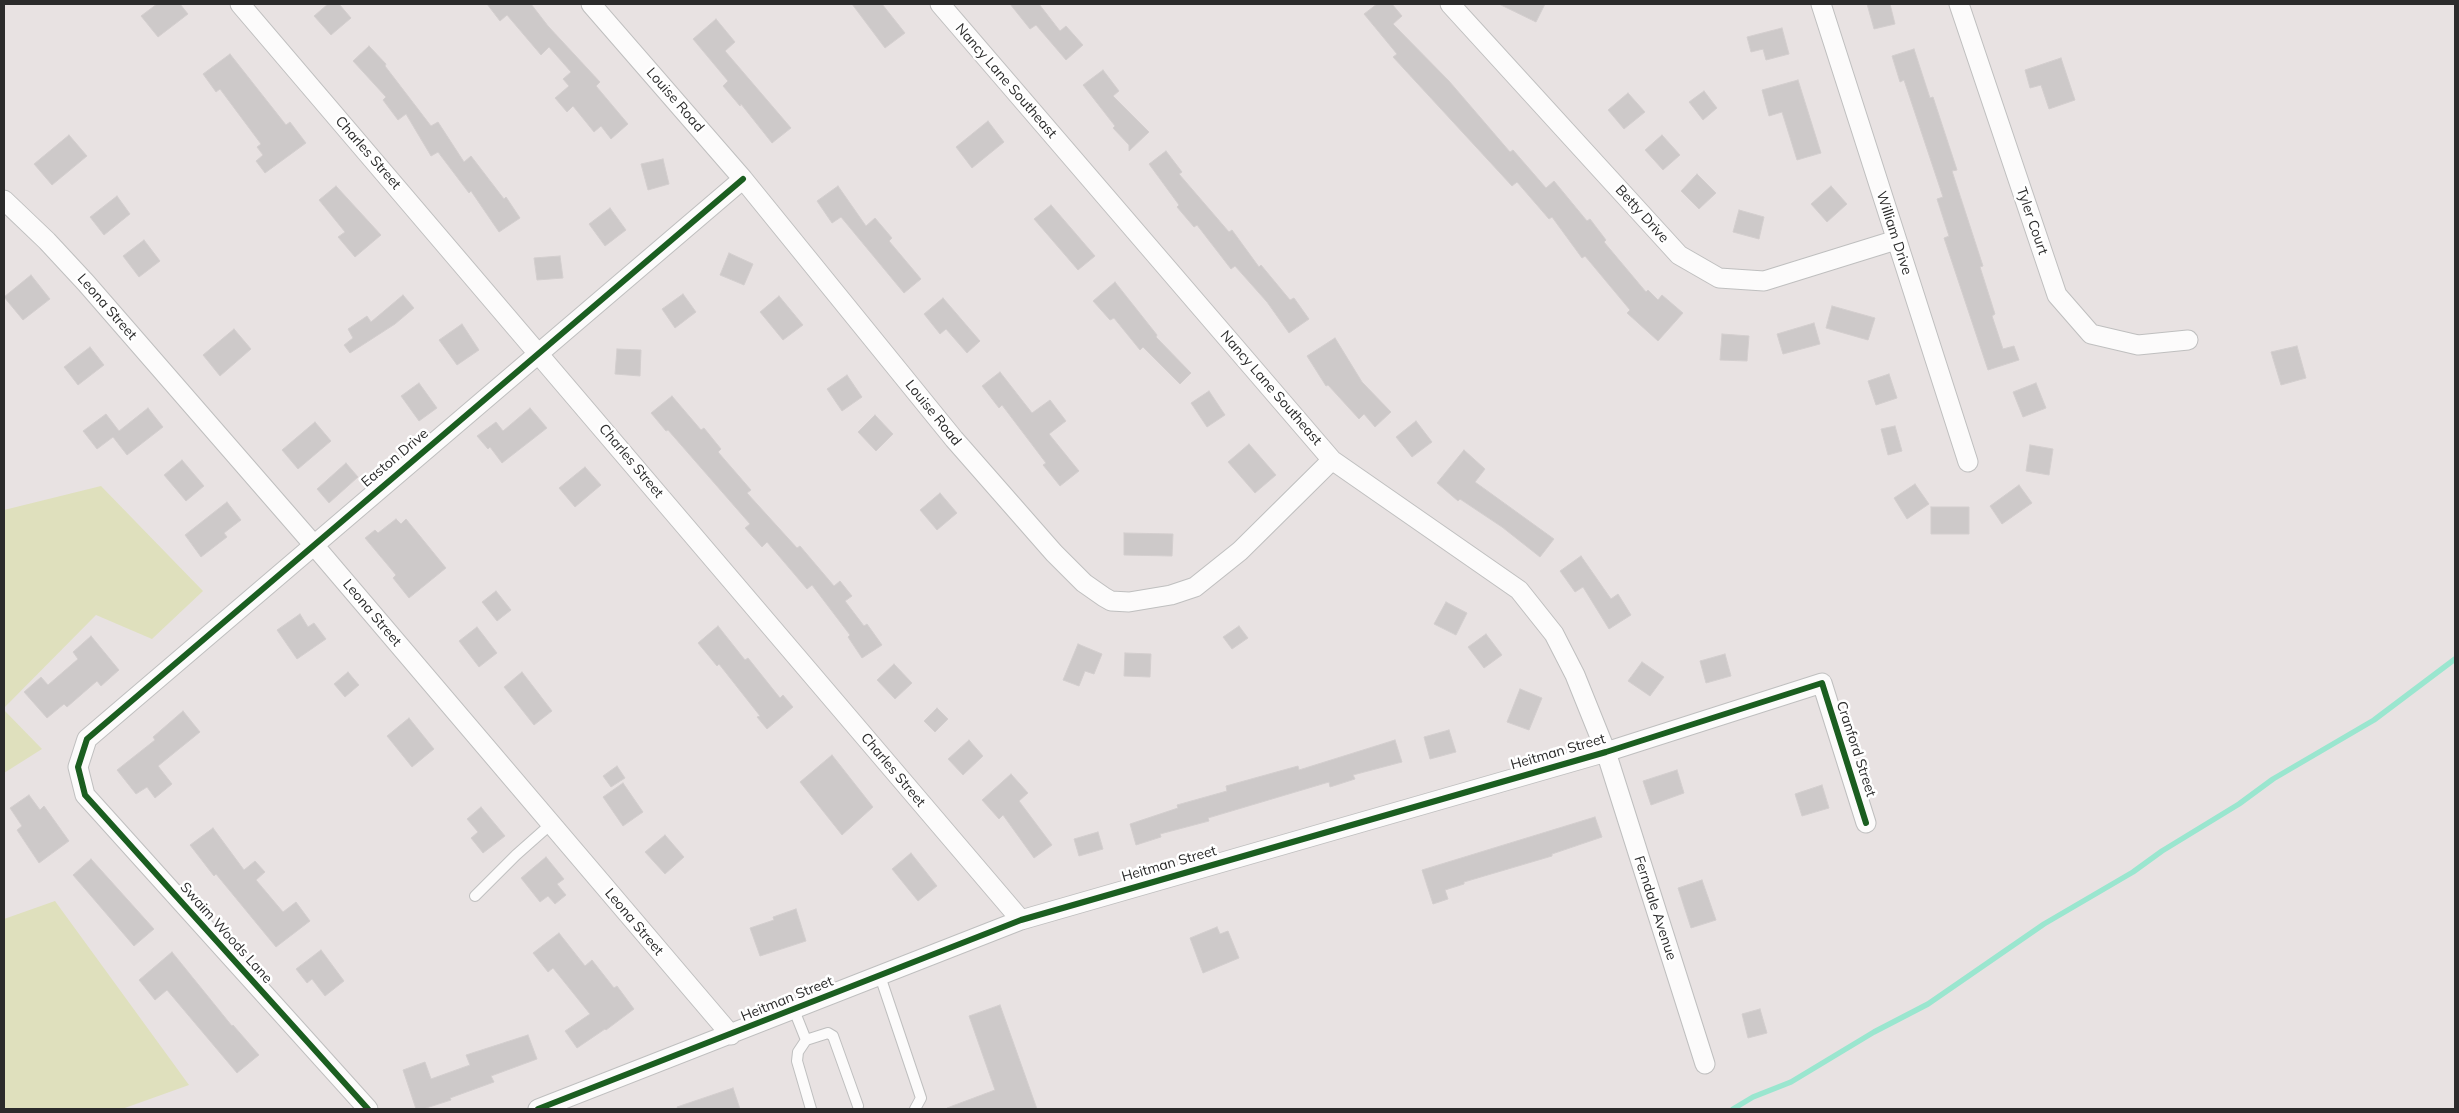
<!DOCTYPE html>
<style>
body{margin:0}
#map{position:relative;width:2459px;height:1113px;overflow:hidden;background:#e8e2e2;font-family:Mulish,sans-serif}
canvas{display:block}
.frame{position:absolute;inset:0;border:5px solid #2b2b2b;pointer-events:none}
</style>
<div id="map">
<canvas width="2459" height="1113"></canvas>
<div class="frame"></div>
</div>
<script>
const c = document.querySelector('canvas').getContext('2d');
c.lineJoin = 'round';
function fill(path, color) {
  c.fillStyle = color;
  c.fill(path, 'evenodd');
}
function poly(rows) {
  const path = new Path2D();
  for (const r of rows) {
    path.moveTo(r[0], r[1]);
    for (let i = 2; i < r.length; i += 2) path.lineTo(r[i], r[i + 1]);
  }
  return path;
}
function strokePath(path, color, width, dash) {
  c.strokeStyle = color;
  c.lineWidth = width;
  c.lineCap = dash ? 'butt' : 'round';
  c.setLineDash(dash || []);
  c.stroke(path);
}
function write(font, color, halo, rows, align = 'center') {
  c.font = font + ' Mulish,sans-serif';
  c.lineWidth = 5;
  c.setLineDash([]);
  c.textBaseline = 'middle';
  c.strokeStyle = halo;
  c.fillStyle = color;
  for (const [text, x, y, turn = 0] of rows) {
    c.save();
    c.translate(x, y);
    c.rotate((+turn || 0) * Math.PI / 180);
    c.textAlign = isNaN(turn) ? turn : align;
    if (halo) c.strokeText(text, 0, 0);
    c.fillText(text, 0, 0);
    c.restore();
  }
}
fill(poly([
 [101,486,203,591,152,639,96,615,4,708,4,510],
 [4,710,42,749,4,773],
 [55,901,189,1085,122,1109,4,1109,4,919]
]), '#dfe0bd');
strokePath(poly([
 [1733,1109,1753,1097,1791,1082,1874,1032,1928,1004,2044,924,2133,872,2162,851,2239,804,2273,779,2374,720,2455,659]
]), '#9ae6cf', 5.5);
const building = poly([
 [157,4,180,4,188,14,158,37,141,16,157,4],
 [328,4,339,4,351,18,331,35,314,16,328,4],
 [487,4,531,4,548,26,600,82,596,86,628,124,611,139,601,126,594,132,573,106,567,112,555,98,569,86,563,79,571,72,549,47,541,55,507,15,500,21,487,4],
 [852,4,882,4,905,33,885,48,852,4],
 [1010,4,1039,4,1060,31,1066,26,1083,45,1066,60,1036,25,1030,29,1010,4],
 [1377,4,1392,4,1402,16,1393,24,1449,81,1510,152,1513,150,1546,188,1554,181,1587,221,1590,219,1606,240,1604,242,1646,292,1648,290,1658,300,1662,295,1683,313,1658,341,1627,313,1630,310,1585,256,1582,258,1552,217,1549,219,1517,182,1512,186,1393,57,1397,54,1364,14,1377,4],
 [1499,4,1545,4,1536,22,1499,4],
 [1867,4,1890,4,1895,24,1874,29,1867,4],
 [716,19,735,42,725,51,791,128,772,143,741,104,740,106,723,86,728,81,693,39,716,19],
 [1782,28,1789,54,1766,60,1763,49,1751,52,1747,37,1782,28],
 [369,46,386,64,385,66,431,126,438,122,464,162,471,156,504,199,506,197,520,218,499,232,471,191,469,193,438,152,431,156,406,114,398,120,383,100,386,97,353,61,369,46],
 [1914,49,1930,98,1933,97,1957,170,1952,171,1983,266,1980,267,1995,314,1992,316,2003,349,2014,346,2019,360,1988,370,1944,238,1949,236,1937,199,1943,197,1904,80,1900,82,1892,56,1914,49],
 [230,54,286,125,290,122,306,143,265,173,256,161,263,155,257,147,261,144,220,89,216,92,203,74,230,54],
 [2061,58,2075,100,2049,109,2041,85,2030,88,2025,70,2061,58],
 [1103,70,1119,91,1113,96,1149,132,1129,151,1129,145,1113,128,1115,126,1083,85,1103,70],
 [1798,80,1821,153,1797,160,1782,112,1769,116,1762,90,1798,80],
 [1704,91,1717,108,1703,120,1689,102,1704,91],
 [1628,93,1645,112,1624,129,1608,110,1628,93],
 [988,121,1004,142,972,168,956,147,988,121],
 [69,135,87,156,52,185,34,164,69,135],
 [1662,135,1680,155,1663,170,1645,150,1662,135],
 [1166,151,1182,172,1179,174,1229,232,1232,230,1259,267,1261,265,1290,300,1294,298,1309,319,1289,333,1267,302,1235,266,1231,269,1197,225,1194,227,1177,207,1179,205,1149,164,1166,151],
 [663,159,669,184,648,190,641,164,663,159],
 [1697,174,1716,193,1699,209,1681,191,1697,174],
 [336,186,381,235,355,257,338,237,345,232,319,200,336,186],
 [838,186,866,226,875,218,892,238,889,241,921,279,904,293,841,217,832,223,817,201,838,186],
 [1831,186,1847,204,1827,222,1811,204,1831,186],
 [117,196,130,214,104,235,90,217,117,196],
 [1051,205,1095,256,1078,270,1034,219,1051,205],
 [610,208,626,230,605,246,589,224,610,208],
 [1739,210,1764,217,1759,239,1733,232,1739,210],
 [144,240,160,261,139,277,123,256,144,240],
 [729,253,753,264,744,285,720,275,729,253],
 [560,256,563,278,537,280,534,258,560,256],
 [31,275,50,299,23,320,4,297,31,275],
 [1115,282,1157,335,1156,337,1191,373,1180,384,1143,347,1140,350,1114,318,1110,320,1093,301,1115,282],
 [683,294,696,312,675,328,662,309,683,294],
 [403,295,414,308,395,324,350,353,344,345,353,338,348,329,367,316,371,322,403,295],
 [779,296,803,325,783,340,760,312,779,296],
 [943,298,980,341,967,353,946,329,940,334,924,314,943,298],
 [1832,306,1875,318,1868,340,1826,328,1832,306],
 [1814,323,1820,344,1783,354,1777,334,1814,323],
 [462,324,479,350,457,365,439,340,462,324],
 [234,329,251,349,220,376,203,355,234,329],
 [1722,334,1749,336,1747,361,1720,360,1722,334],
 [1335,338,1362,382,1391,412,1375,427,1364,414,1359,419,1328,385,1326,386,1307,356,1335,338],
 [2297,346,2306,378,2281,385,2271,352,2297,346],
 [90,347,104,365,78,385,64,367,90,347],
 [617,349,641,350,640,376,615,374,617,349],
 [1000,372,1032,413,1050,400,1066,421,1049,434,1079,471,1060,486,1043,465,1046,463,1002,405,999,408,982,386,1000,372],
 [1889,374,1897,398,1876,405,1868,381,1889,374],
 [847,375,862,397,842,411,827,389,847,375],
 [419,383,437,408,419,421,401,396,419,383],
 [2036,383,2046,408,2023,417,2013,392,2036,383],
 [1209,391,1225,415,1207,427,1191,403,1209,391],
 [672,396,701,430,704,428,721,449,718,452,751,490,747,493,797,548,800,546,834,586,840,581,852,596,845,601,864,626,867,624,882,645,862,658,848,637,850,635,812,585,807,589,767,542,762,547,745,528,750,524,668,430,666,431,651,413,672,396],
 [148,408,163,427,127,455,113,437,97,449,83,431,106,414,119,431,148,408],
 [530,408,547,428,502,463,490,447,488,449,477,436,496,422,503,431,530,408],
 [875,415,893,434,876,451,858,432,875,415],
 [1416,421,1432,442,1412,457,1396,437,1416,421],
 [315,422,331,441,298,469,282,450,315,422],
 [1895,426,1902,451,1888,455,1881,429,1895,426],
 [1249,444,1276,475,1255,493,1228,462,1249,444],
 [2030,445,2053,449,2049,475,2026,471,2030,445],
 [1464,450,1485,469,1475,482,1554,539,1540,557,1502,527,1460,499,1458,501,1437,483,1464,450],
 [182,460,204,486,186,501,164,475,182,460],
 [346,463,358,477,329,503,317,489,346,463],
 [585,467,601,485,575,507,559,488,585,467],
 [1915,484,1929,504,1907,519,1894,498,1915,484],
 [2019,485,2032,503,2002,524,1990,506,2019,485],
 [940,493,957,513,937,530,920,510,940,493],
 [227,502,241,520,224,533,227,537,201,557,185,535,227,502],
 [1931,507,1969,507,1969,534,1931,534,1931,507],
 [396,519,401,524,406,519,446,568,409,598,393,578,396,575,365,538,375,530,378,533,396,519],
 [1124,533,1173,534,1172,556,1124,555,1124,533],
 [1581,556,1611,599,1618,594,1631,615,1609,629,1583,587,1575,592,1560,571,1581,556],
 [496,591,511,610,497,621,482,602,496,591],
 [1446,602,1467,613,1456,635,1434,624,1446,602],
 [300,614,308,627,314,623,326,639,297,659,277,630,300,614],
 [718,626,745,660,748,658,780,698,783,695,793,707,767,729,757,717,760,716,719,664,717,666,698,643,718,626],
 [1239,626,1248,638,1232,649,1223,637,1239,626],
 [477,627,497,653,479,667,459,641,477,627],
 [1486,634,1502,655,1484,668,1468,647,1486,634],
 [91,636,119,670,101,686,97,681,67,707,64,704,47,718,24,692,41,677,48,685,78,659,73,652,91,636],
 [1078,644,1102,654,1094,674,1085,671,1079,686,1063,680,1078,644],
 [1125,653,1151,654,1150,677,1124,676,1125,653],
 [1725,654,1731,676,1706,683,1700,661,1725,654],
 [1642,662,1664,677,1650,696,1628,681,1642,662],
 [894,664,912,683,895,699,877,680,894,664],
 [348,672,359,685,345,697,334,684,348,672],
 [522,672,552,711,534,725,504,687,522,672],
 [1520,689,1542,698,1529,730,1507,722,1520,689],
 [937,708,948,719,935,732,924,721,937,708],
 [183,711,200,732,158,766,172,784,155,798,147,787,136,794,117,770,155,740,153,737,183,711],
 [409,718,434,749,412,767,387,736,409,718],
 [1449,730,1456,752,1430,759,1424,737,1449,730],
 [969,740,983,756,963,775,948,759,969,740],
 [1395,740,1402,762,1353,775,1355,779,1330,787,1329,782,1208,818,1209,821,1160,834,1161,837,1136,845,1130,824,1178,808,1177,805,1227,791,1226,786,1298,766,1299,770,1395,740],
 [832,755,873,807,842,835,800,782,832,755],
 [617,766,625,778,611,787,603,776,617,766],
 [1677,770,1684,793,1651,805,1643,781,1677,770],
 [1011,774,1028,793,1019,801,1052,845,1034,858,1003,815,999,819,982,800,1011,774],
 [623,783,643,812,623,826,603,797,623,783],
 [1822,785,1829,808,1802,816,1795,794,1822,785],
 [29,795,40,810,44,806,69,841,39,863,17,830,22,826,10,808,29,795],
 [481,807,505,836,483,853,471,838,478,832,467,819,481,807],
 [1595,817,1602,837,1552,854,1552,856,1464,882,1464,884,1445,890,1448,899,1433,904,1422,870,1595,817],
 [213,828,244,870,255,861,265,872,256,880,283,912,296,902,310,921,276,947,216,874,214,876,190,845,213,828],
 [1098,832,1103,849,1079,856,1074,839,1098,832],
 [665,835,684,857,665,874,645,852,665,835],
 [911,853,937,886,918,901,892,869,911,853],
 [546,857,564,879,557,884,566,895,555,904,548,896,540,902,521,878,546,857],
 [91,859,154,929,134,946,73,875,91,859],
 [1702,880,1716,920,1691,928,1678,888,1702,880],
 [796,909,806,941,760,956,750,928,774,920,773,917,796,909],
 [1217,927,1220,934,1228,931,1239,958,1203,973,1190,938,1217,927],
 [559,933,585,966,592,960,614,988,617,986,634,1009,606,1030,605,1029,577,1048,565,1031,590,1014,553,968,548,972,533,953,559,933],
 [321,950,344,981,325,996,312,979,307,983,296,969,321,950],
 [172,952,232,1026,233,1025,259,1055,237,1073,167,990,155,1000,139,980,172,952],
 [1000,1005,1037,1109,947,1109,947,1108,995,1090,969,1016,1000,1005],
 [1760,1009,1767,1033,1748,1038,1742,1014,1760,1009],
 [528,1035,537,1059,491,1076,494,1082,450,1098,451,1100,423,1109,416,1109,403,1070,425,1062,431,1079,470,1065,466,1055,528,1035],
 [733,1088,740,1109,678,1109,677,1107,733,1088]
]);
fill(building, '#cdc9c9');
strokePath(building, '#d3cece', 1);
const service = poly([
 [475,896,516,855,551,824],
 [880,976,921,1098,915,1109],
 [794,1010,806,1040,798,1052,797,1061,811,1109],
 [806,1040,828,1033,833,1036,858,1106]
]);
const minor = poly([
 [240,4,1021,920],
 [591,4,743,179,954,439,1054,553,1084,583,1104,597,1111,601,1129,602,1171,595,1195,587,1240,551,1332,460],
 [940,4,1332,460,1519,590,1554,634,1575,675,1606,752,1705,1064],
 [1450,4,1679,255,1719,278,1764,281,1896,240],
 [1821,4,1968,462],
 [1959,4,2057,295,2091,334,2138,345,2188,340],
 [4,200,47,241,86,283,313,544,731,1035],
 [368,1109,85,795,78,767,87,739,743,179],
 [538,1109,1021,920,1606,752,1822,683,1866,823]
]);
strokePath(service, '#bfbfbf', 12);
strokePath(minor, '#bfbfbf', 21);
strokePath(service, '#fcfbfb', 10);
strokePath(minor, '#fcfbfb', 19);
strokePath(poly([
 [368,1109,85,795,78,767,87,739,743,179],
 [538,1109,1021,920,1606,752,1822,683,1866,823]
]), '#1b5e20', 6);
write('14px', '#2b2b2b', '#fff', [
 ["Nancy Lane Southeast",1006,81,49],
 ["Louise Road",675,100,49],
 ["Charles Street",368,153,49],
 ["Betty Drive",1642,214,48],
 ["Tyler Court",2032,221,71],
 ["William Drive",1894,233,72],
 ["Leona Street",107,307,49],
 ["Nancy Lane Southeast",1271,388,49],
 ["Louise Road",933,413,51],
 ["Easton Drive",395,458,-40],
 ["Charles Street",631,461,50],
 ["Leona Street",372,613,50],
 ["Cranford Street",1856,749,72],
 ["Heitman Street",1558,752,-16],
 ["Charles Street",893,770,50],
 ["Heitman Street",1169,864,-16],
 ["Ferndale Avenue",1655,908,72],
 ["Leona Street",634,922,50],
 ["Swaim Woods Lane",226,933,48],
 ["Heitman Street",787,999,-22]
]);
</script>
